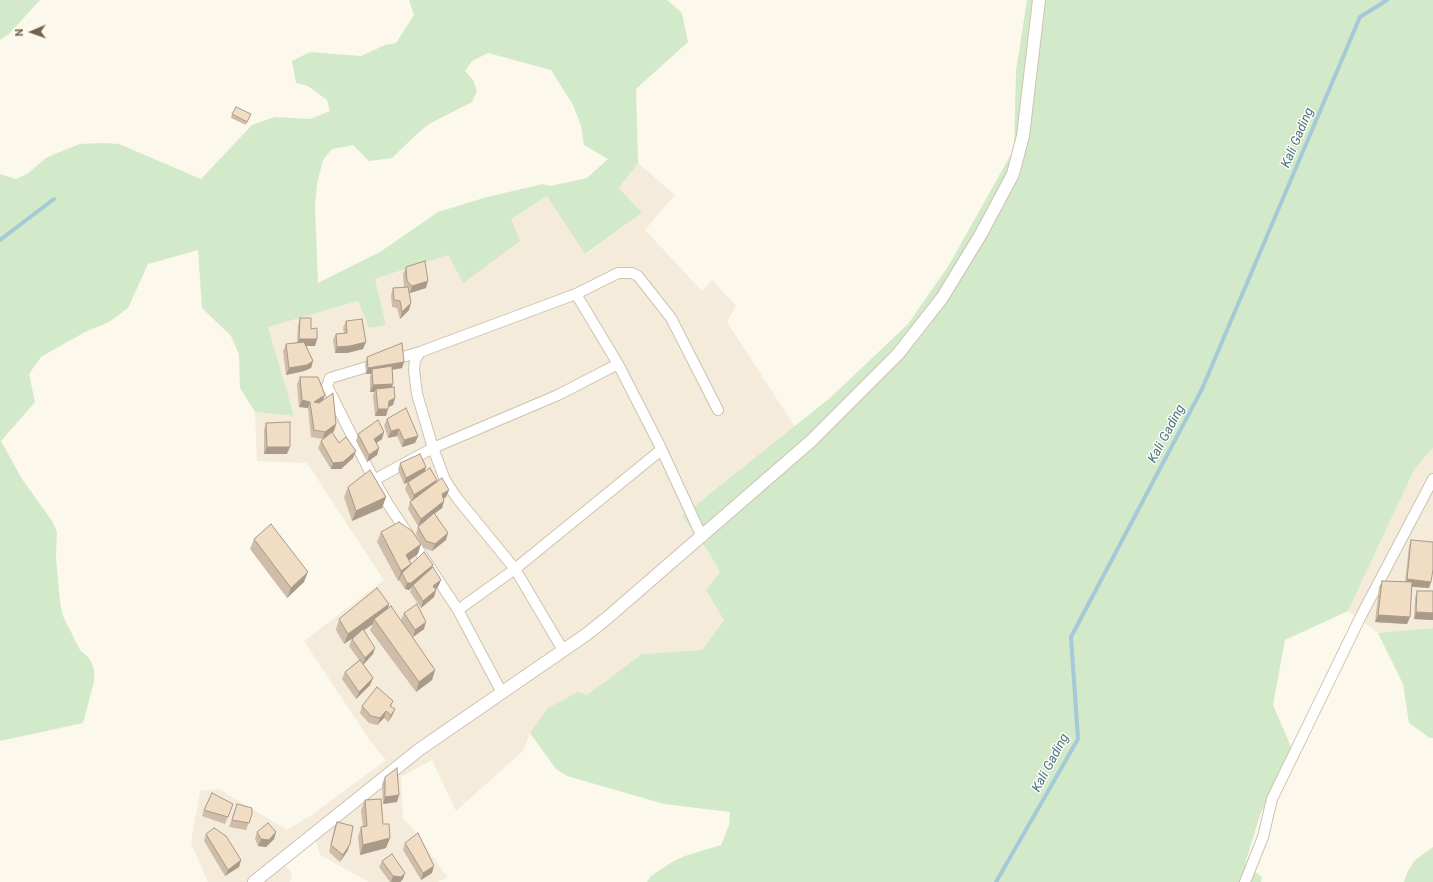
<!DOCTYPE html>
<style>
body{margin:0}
#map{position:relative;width:1433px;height:882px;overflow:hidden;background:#fcf8eb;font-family:Roboto,sans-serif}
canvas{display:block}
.north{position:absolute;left:12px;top:12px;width:40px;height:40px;-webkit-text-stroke:3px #fefbf2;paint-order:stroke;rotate:268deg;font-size:11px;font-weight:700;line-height:16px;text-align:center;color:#77634e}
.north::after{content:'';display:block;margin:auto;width:14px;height:18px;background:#77634e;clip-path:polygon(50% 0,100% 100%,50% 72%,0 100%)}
</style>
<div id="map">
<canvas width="1433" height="882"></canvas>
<div class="north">N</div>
</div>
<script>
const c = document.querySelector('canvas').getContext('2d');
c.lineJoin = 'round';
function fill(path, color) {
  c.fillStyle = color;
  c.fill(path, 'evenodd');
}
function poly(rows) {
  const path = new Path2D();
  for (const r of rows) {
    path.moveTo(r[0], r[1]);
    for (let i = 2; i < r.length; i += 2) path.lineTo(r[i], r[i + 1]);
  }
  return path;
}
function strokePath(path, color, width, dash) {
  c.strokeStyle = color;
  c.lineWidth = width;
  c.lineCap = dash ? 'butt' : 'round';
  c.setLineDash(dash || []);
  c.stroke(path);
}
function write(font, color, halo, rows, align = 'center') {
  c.font = font + ' Roboto,sans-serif';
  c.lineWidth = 3;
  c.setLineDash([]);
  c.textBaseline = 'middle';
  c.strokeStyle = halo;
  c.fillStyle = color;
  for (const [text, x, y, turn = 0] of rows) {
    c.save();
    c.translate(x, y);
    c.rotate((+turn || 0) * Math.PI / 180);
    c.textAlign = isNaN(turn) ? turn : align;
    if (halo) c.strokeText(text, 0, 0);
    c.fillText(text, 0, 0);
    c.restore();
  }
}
fill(poly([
 [638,163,675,195,645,230,702,291,712,280,736,306,727,322,795,427,682,516,708,551,720,572,706,590,724,619,702,650,642,654,587,695,530,733,523,751,456,811,432,760,401,777,403,819,412,827,447,877,438,882,369,882,320,855,315,836,284,864,292,874,290,882,208,882,191,843,200,791,219,789,287,830,310,816,386,760,371,742,304,641,384,580,307,463,257,461,255,412,294,416,267,327,358,301,369,328,386,325,375,279,448,255,463,283,511,219,547,196,586,254,642,213,619,188],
 [1433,448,1433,628,1378,633,1348,611,1415,468]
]), '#f4ebda');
fill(poly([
 [0,0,40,0,10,33,0,40],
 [409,0,667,0,682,13,688,42,636,89,638,163,619,188,642,213,585,254,547,196,511,219,520,241,463,283,448,255,375,279,386,325,369,328,358,301,268,327,294,416,255,412,240,388,239,354,231,336,202,308,198,250,148,264,128,308,109,322,85,332,41,357,29,374,35,402,1,441,22,479,52,521,57,532,56,557,60,602,63,616,80,650,89,658,94,669,94,682,83,723,0,741,0,174,16,179,27,174,46,158,57,153,80,144,103,143,119,144,201,179,252,125,275,117,310,119,330,111,327,100,308,86,296,83,292,61,310,52,361,56,385,45,396,43,414,15],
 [488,53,551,70,573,105,581,125,584,145,608,159,587,178,550,186,543,184,487,197,438,212,380,252,318,283,315,207,317,184,323,160,332,149,353,145,369,161,392,158,418,133,429,124,472,102,477,91,473,80,465,71,472,61],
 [1027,0,1433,0,1433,448,1415,468,1348,611,1285,640,1273,705,1291,747,1260,815,1245,864,1262,877,1261,882,647,882,651,876,672,862,685,856,721,845,729,825,730,812,664,804,567,776,556,769,530,733,548,708,578,692,587,695,642,654,702,650,724,620,706,590,720,572,708,551,682,516,830,398,908,324,949,265,1014,149,1016,71],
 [1433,628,1433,738,1430,738,1409,723,1403,684,1378,633],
 [1433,847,1433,882,1404,882,1408,871,1415,860]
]), '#d2eac9');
strokePath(poly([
 [0,240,54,199],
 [996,882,1078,739,1071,637,1202,389,1360,17,1387,0]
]), '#a6c9d7', 4);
const minor = poly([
 [576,294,618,364],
 [392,360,420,352],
 [377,364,330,378,327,386,374,480,388,504,458,610,502,693],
 [374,480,433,448,558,395,618,364,659,444,702,537],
 [458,610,515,569,661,450],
 [563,650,515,569,457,498,445,480,433,448,417,394,414,370,415,360,420,352,576,294,618,273,632,273,638,276,671,318,718,410],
 [1245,882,1263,837,1272,799,1361,616,1433,479]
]);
const tertiary = poly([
 [254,882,420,749,587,634,607,618,811,441,898,354,942,298,981,234,1013,174,1023,136,1039,0]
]);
strokePath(minor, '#cec2b0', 12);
strokePath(tertiary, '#cec2b0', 14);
strokePath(minor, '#fff', 10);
strokePath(tertiary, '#fff', 12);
fill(poly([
 [232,114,249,117,246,125,231,118],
 [406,267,426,288,410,293,409,292,409,310,400,319,397,308,392,307,391,295,393,288,404,288,403,274],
 [300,318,317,339,315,346,306,346,313,361,311,368,304,371,286,375,283,351,286,344,297,343,298,325],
 [346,321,363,349,347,353,335,353,333,340,336,334,344,333,343,328],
 [367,357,404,362,402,368,392,370,393,384,392,387,395,398,393,405,388,407,386,416,375,416,373,396,374,392,370,392,370,376,371,374,366,374,365,364],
 [300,377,323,400,336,424,334,431,322,439,311,437,308,408,299,407,297,384],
 [387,419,418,436,415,443,402,447,397,436,388,438,384,425],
 [266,423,287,454,264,454,264,430],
 [358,434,382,439,376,443,379,448,377,455,367,462,356,441],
 [321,441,339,443,353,458,341,469,331,469,318,448],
 [400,463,425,471,437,480,436,483,449,490,446,497,443,499,444,501,442,508,434,514,446,540,432,551,424,548,416,534,418,527,430,517,418,526,408,509,410,502,411,501,405,489,407,483,404,484,398,470],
 [348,487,386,497,382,508,352,521,344,497],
 [381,532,418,554,409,560,411,564,410,565,431,569,441,580,438,587,436,589,436,590,434,597,421,608,410,592,412,587,409,590,405,589,399,580,398,581,377,542],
 [254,539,304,582,287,598,250,549],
 [1411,540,1431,582,1429,588,1412,587,1410,617,1407,624,1375,622,1379,587,1382,581,1405,582,1409,546],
 [1417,591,1433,591,1433,620,1414,619,1415,597],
 [389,604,388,609,435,670,432,680,416,692,370,630,373,624,364,630,373,654,363,665,373,678,370,685,356,699,342,679,345,672,359,660,349,646,352,639,344,644,336,630,339,619],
 [404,613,424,629,413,637,401,620],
 [393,701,391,707,395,709,392,716,388,722,384,718,377,725,369,723,360,713,362,706],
 [385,777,399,795,397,802,383,804,382,784],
 [365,800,383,824,386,848,360,855,358,837,361,827,363,827,361,810],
 [233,804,225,824,202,816,204,810],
 [237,804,252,814,246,830,229,827],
 [337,822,348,850,340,862,329,852,334,829],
 [257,832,276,832,274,839,266,847,258,846,255,839],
 [206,834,241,860,239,867,225,876,204,841],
 [405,843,432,873,421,880,403,850],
 [382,861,403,879,400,882,390,882,379,867]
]), '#cfbda9');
fill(poly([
 [428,281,426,288,410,293,412,286],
 [411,303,409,310,400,319,402,312],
 [299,339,317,339,315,346,297,346],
 [366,342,363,349,347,353,335,353,337,347],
 [313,361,311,368,304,371,286,375,289,368],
 [404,362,402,368,372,373,372,369,371,374,366,374,368,368],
 [393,384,390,391,376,389,374,392,370,392,373,385],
 [325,395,322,402,312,409,314,402],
 [395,398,393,405,386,408,389,401],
 [302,400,310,402,308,408,299,407],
 [378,409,388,409,386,416,375,416],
 [336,424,334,431,322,439,325,432],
 [399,429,397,436,388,438,391,431],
 [384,432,382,439,372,446,374,439],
 [418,436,415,443,402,447,404,440],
 [267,447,290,447,287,454,264,454],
 [379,448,377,455,367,462,369,455],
 [356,451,353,458,341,469,331,469,333,463],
 [426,467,424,474,404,484,406,478],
 [437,480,435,487,412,502,414,495],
 [449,490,446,497,440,501,442,494],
 [386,497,382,508,352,521,356,511],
 [444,501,442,508,418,526,421,519],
 [448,533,446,540,432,551,435,544],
 [421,544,418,554,403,565,406,555],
 [411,564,407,574,402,573,399,580,398,581,401,571],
 [433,565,430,572,413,585,412,587,409,590,405,589,407,583],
 [308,572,304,582,287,598,291,588],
 [1407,579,1431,582,1429,588,1405,586],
 [441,580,438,587,431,593,433,586],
 [436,590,434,597,421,608,423,601],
 [389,604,386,615,374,619,373,624,344,644,348,634],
 [1416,612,1433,613,1433,620,1414,619],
 [1378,615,1410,617,1407,624,1375,622],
 [426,622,424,629,413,637,415,630],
 [375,648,373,654,363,665,365,658],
 [435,670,432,680,416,692,419,682],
 [373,678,370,685,356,699,359,692],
 [395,709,392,716,388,722,391,715],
 [386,711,384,718,377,725,380,718],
 [399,795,397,802,383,804,385,797],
 [276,832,274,839,266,847,258,846,261,839],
 [390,838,386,848,360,855,363,845],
 [350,844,348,850,340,862,343,855],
 [241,860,239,867,225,876,228,870],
 [434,866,432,873,421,880,423,873],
 [405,873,403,879,400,882,391,882,393,876]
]), '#a99a89');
const building = poly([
 [236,107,251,114,247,122,232,114,236,107],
 [425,261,428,281,412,286,407,281,406,267,425,261],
 [408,287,411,303,402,312,400,301,394,300,393,288,408,287],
 [300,318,311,318,311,329,317,328,317,339,299,339,300,318],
 [362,319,366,342,350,346,337,347,336,334,347,333,346,321,362,319],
 [304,342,313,361,307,365,289,368,286,344,304,342],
 [402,343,404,362,368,368,367,357,402,343],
 [392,366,393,384,373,385,372,369,392,366],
 [300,377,318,377,325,395,314,402,319,403,333,393,336,424,325,432,314,430,310,402,302,400,300,377],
 [394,387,395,398,389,401,388,409,378,409,376,389,394,387],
 [406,408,418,436,404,440,399,429,391,431,387,419,406,408],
 [378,420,384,432,374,439,379,448,369,455,358,434,378,420],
 [290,422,290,447,267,447,266,423,290,422],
 [332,432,339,443,346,437,356,451,343,462,333,463,321,441,332,432],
 [420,454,426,467,406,478,400,463,420,454],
 [430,468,437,480,414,495,408,482,430,468],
 [370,470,386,497,356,511,348,487,370,470],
 [442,478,449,490,442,494,444,501,421,519,410,502,442,478],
 [434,513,448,533,435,544,426,541,418,527,434,513],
 [399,522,412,531,421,544,406,555,411,564,401,571,381,532,399,522],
 [271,524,308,572,291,588,254,539,271,524],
 [1411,540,1433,542,1433,569,1431,582,1407,579,1411,540],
 [424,552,433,565,411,583,407,583,402,573,424,552],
 [433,567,441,580,433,586,436,590,423,601,413,585,433,567],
 [1382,581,1412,582,1410,617,1378,615,1382,581],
 [377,588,389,604,348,634,339,619,377,588],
 [1417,591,1433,591,1433,613,1416,612,1417,591],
 [417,604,426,622,415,630,404,613,417,604],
 [391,606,435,670,419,682,374,619,391,606],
 [363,629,375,648,365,658,352,639,363,629],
 [360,660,373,678,359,692,345,672,360,660],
 [377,687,393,701,390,706,395,709,391,715,386,711,380,718,371,716,362,706,377,687],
 [397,768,399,795,385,797,385,777,397,768],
 [212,793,233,804,228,817,204,810,212,793],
 [381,799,383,824,389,824,390,838,363,845,361,827,367,826,365,800,381,799],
 [237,804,252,808,252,814,249,823,232,820,237,804],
 [337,822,353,826,350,844,343,855,331,845,337,822],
 [268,823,276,832,269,840,261,839,257,832,268,823],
 [214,828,226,836,241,860,228,870,206,834,214,828],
 [418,833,434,866,423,873,405,843,418,833],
 [392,854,405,873,401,877,393,876,382,861,392,854]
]);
fill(building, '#f1dcc4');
strokePath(building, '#a99a89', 1);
write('italic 13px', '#487589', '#fefbf2', [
 ["Kali Gading",1298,138,-67],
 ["Kali Gading",1167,434,-62],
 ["Kali Gading",1051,763,-62]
]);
</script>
